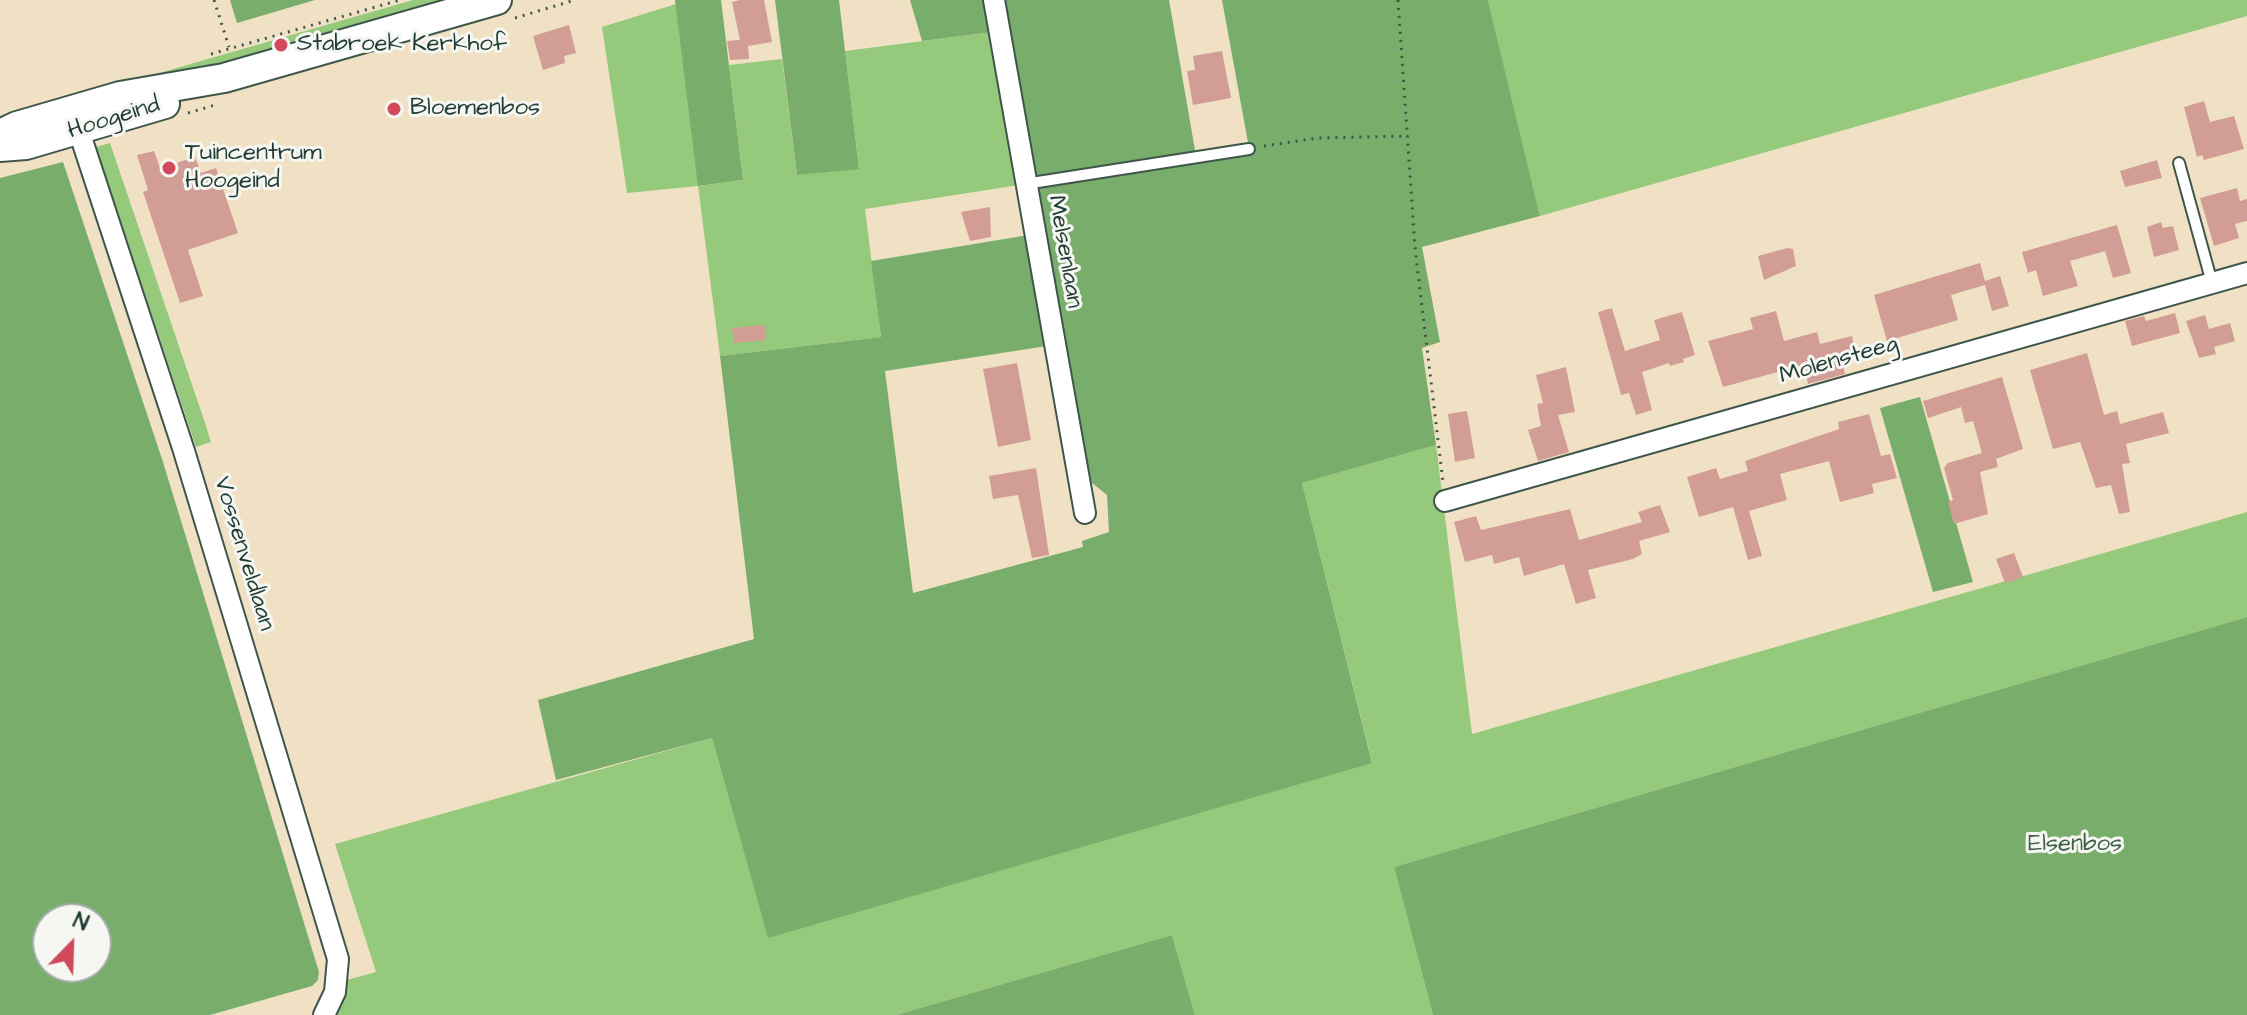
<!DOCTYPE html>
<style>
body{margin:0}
#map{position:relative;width:2247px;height:1015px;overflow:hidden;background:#f0e1c5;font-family:"Architects Daughter",sans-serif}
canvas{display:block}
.north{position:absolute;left:32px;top:903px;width:80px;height:80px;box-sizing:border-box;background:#f6f6f2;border:2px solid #a0aca6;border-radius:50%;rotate:23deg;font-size:22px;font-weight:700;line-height:32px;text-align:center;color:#1f3d34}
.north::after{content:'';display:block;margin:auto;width:28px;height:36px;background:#d1495b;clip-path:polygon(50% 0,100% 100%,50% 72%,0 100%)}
</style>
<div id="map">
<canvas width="2247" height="1015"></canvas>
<div class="north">N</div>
</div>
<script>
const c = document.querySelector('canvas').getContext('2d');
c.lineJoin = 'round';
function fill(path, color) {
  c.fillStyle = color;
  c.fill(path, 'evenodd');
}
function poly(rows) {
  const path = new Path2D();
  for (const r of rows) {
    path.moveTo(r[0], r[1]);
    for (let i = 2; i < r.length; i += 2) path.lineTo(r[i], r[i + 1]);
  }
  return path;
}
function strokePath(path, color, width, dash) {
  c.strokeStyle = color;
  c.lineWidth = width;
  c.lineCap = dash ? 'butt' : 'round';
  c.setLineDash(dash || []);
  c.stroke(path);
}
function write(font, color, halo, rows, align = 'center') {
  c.font = font + ' "Architects Daughter",sans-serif';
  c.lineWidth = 6;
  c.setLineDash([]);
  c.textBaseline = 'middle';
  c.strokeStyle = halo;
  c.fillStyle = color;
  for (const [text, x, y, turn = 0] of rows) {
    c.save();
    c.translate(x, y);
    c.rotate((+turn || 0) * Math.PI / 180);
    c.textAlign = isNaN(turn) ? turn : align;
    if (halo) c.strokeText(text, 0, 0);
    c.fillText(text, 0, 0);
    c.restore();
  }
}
fill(poly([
 [413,0,452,0,175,79,121,84],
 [1488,0,2247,0,2247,16,1540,216],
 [676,4,699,186,743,180,729,65,782,59,797,175,859,168,845,51,993,32,1019,185,865,209,881,337,720,356,698,186,627,193,602,27],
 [110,143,205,423,211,442,196,447,96,147],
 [1436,445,1472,734,2247,512,2247,617,1394,867,1433,1015,1195,1015,1172,935,896,1015,334,1015,347,980,376,972,335,844,712,738,768,937,1372,762,1302,483]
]), '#95c97b');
fill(poly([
 [230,0,315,0,237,23],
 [675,0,721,0,743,180,698,186],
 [775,0,839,0,859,169,797,175],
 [910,0,987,0,993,32,922,41],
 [1000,0,1169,0,1196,156,1249,148,1222,0,1488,0,1540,216,1422,247,1440,342,1422,348,1436,445,1302,483,1372,763,768,938,712,738,556,780,538,700,754,639,720,356,881,337,871,261,1029,235,1047,346,885,371,913,593,1083,547,1082,541,1109,532,1107,495,1087,479],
 [63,162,163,462,319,972,318,980,312,986,210,1015,0,1015,0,178],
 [48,919,96,919,96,967,48,967],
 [1920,397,1973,582,1933,592,1880,408],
 [2247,617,2247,1015,1433,1015,1394,867],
 [1172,935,1195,1015,896,1015]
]), '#78ad6b');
fill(poly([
 [740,0,764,0,772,42,748,46,749,59,730,60,727,41,740,40,732,2],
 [569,25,576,53,564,56,565,63,543,70,533,36],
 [1222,51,1231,98,1193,105,1187,71,1195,70,1193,56],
 [2204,101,2210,122,2234,116,2244,149,2204,160,2202,155,2197,157,2184,107],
 [154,151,160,168,195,157,201,173,216,168,238,233,188,250,203,296,180,303,143,192,148,190,137,155],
 [2157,160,2162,178,2125,187,2120,171],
 [2237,188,2240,201,2247,199,2247,221,2235,224,2239,238,2214,246,2200,198],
 [990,207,991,237,970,241,961,212],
 [2161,222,2163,228,2173,226,2179,250,2154,257,2147,227],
 [2117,225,2131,273,2113,278,2105,251,2070,261,2078,286,2043,296,2036,270,2028,273,2022,252],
 [1787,248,1793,249,1796,266,1764,280,1758,256],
 [1980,263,1985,281,2000,276,2009,306,1992,311,1985,285,1951,295,1958,320,1887,341,1874,295],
 [1612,308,1625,351,1660,340,1654,320,1682,312,1695,355,1683,359,1684,362,1670,366,1669,363,1642,372,1652,410,1636,415,1629,393,1621,395,1598,312],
 [1776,311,1784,341,1817,332,1820,344,1852,336,1855,351,1840,354,1845,374,1808,384,1803,365,1723,387,1708,341,1753,329,1750,318],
 [2175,313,2180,333,2132,346,2125,321,2144,316,2146,321],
 [2205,315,2209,329,2230,323,2235,341,2214,347,2216,354,2199,358,2186,321],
 [764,325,766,340,734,343,732,328],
 [2087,353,2104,415,2117,411,2120,424,2163,412,2169,433,2126,444,2130,463,2122,464,2130,512,2119,514,2111,485,2096,488,2080,442,2053,449,2030,370],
 [1017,363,1031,440,998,447,983,369],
 [1566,367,1575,412,1558,415,1569,452,1538,461,1528,430,1541,426,1537,404,1543,403,1536,375],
 [2002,377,2023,449,1996,459,1998,467,1980,472,1988,514,1954,524,1948,502,1953,500,1944,468,1948,463,1982,453,1973,421,1965,423,1961,407,1928,418,1923,401],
 [1467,411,1475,458,1455,462,1448,414],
 [1869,414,1881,456,1890,454,1897,478,1872,484,1874,493,1840,502,1829,461,1780,474,1787,500,1749,511,1762,556,1748,560,1733,507,1699,517,1687,477,1716,468,1720,479,1748,471,1745,461,1839,429,1838,422],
 [1036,468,1049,555,1032,558,1018,495,993,499,989,476],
 [1660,505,1670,532,1639,541,1642,554,1633,559,1588,570,1596,598,1576,604,1564,564,1524,576,1519,557,1494,564,1492,555,1465,562,1454,522,1476,516,1481,530,1570,509,1579,540,1642,522,1638,512],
 [2014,553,2023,577,2005,583,1996,559]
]), '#d29d95');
const service = poly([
 [2179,163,2212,283],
 [1025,184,1249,149]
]);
const minor = poly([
 [994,0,1085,513],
 [75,119,184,451,338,959,335,992,324,1015],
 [1445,501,2247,273]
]);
const secondary = poly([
 [0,134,17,126,120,96,224,78,497,0],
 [0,147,26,145,165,104]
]);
strokePath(service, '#3e564a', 14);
strokePath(minor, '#3e564a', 24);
strokePath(secondary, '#3e564a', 32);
strokePath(poly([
 [214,0,229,47],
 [1398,0,1415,248,1443,482],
 [515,18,575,0],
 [211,54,400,0],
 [188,113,215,105],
 [1264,146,1318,138,1408,136]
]), '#3e564a', 3, [2, 6]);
strokePath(service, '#fff', 10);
strokePath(minor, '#fff', 20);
strokePath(secondary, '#fff', 28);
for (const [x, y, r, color] of [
 [281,45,8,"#d1495b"],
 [394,109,8,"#d1495b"],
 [169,168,8,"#d1495b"]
]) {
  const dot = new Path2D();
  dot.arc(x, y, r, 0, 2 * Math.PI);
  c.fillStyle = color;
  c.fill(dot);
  strokePath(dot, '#f6f6f2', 3);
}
write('24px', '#1f3d34', '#f6f6f2', [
 ["Stabroek Kerkhof",297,45],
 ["Bloemenbos",410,109],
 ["Tuincentrum",185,154],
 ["Hoogeind",185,182]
], 'left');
write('24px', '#1f3d34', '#f6f6f2', [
 ["Hoogeind",114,119,-17],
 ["Melsenlaan",1064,252,80],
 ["Molensteeg",1839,361,-16],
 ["Vossenveldlaan",243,554,73]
]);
write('24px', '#3c6046', '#f6f6f2', [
 ["Elsenbos",2075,845]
]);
</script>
